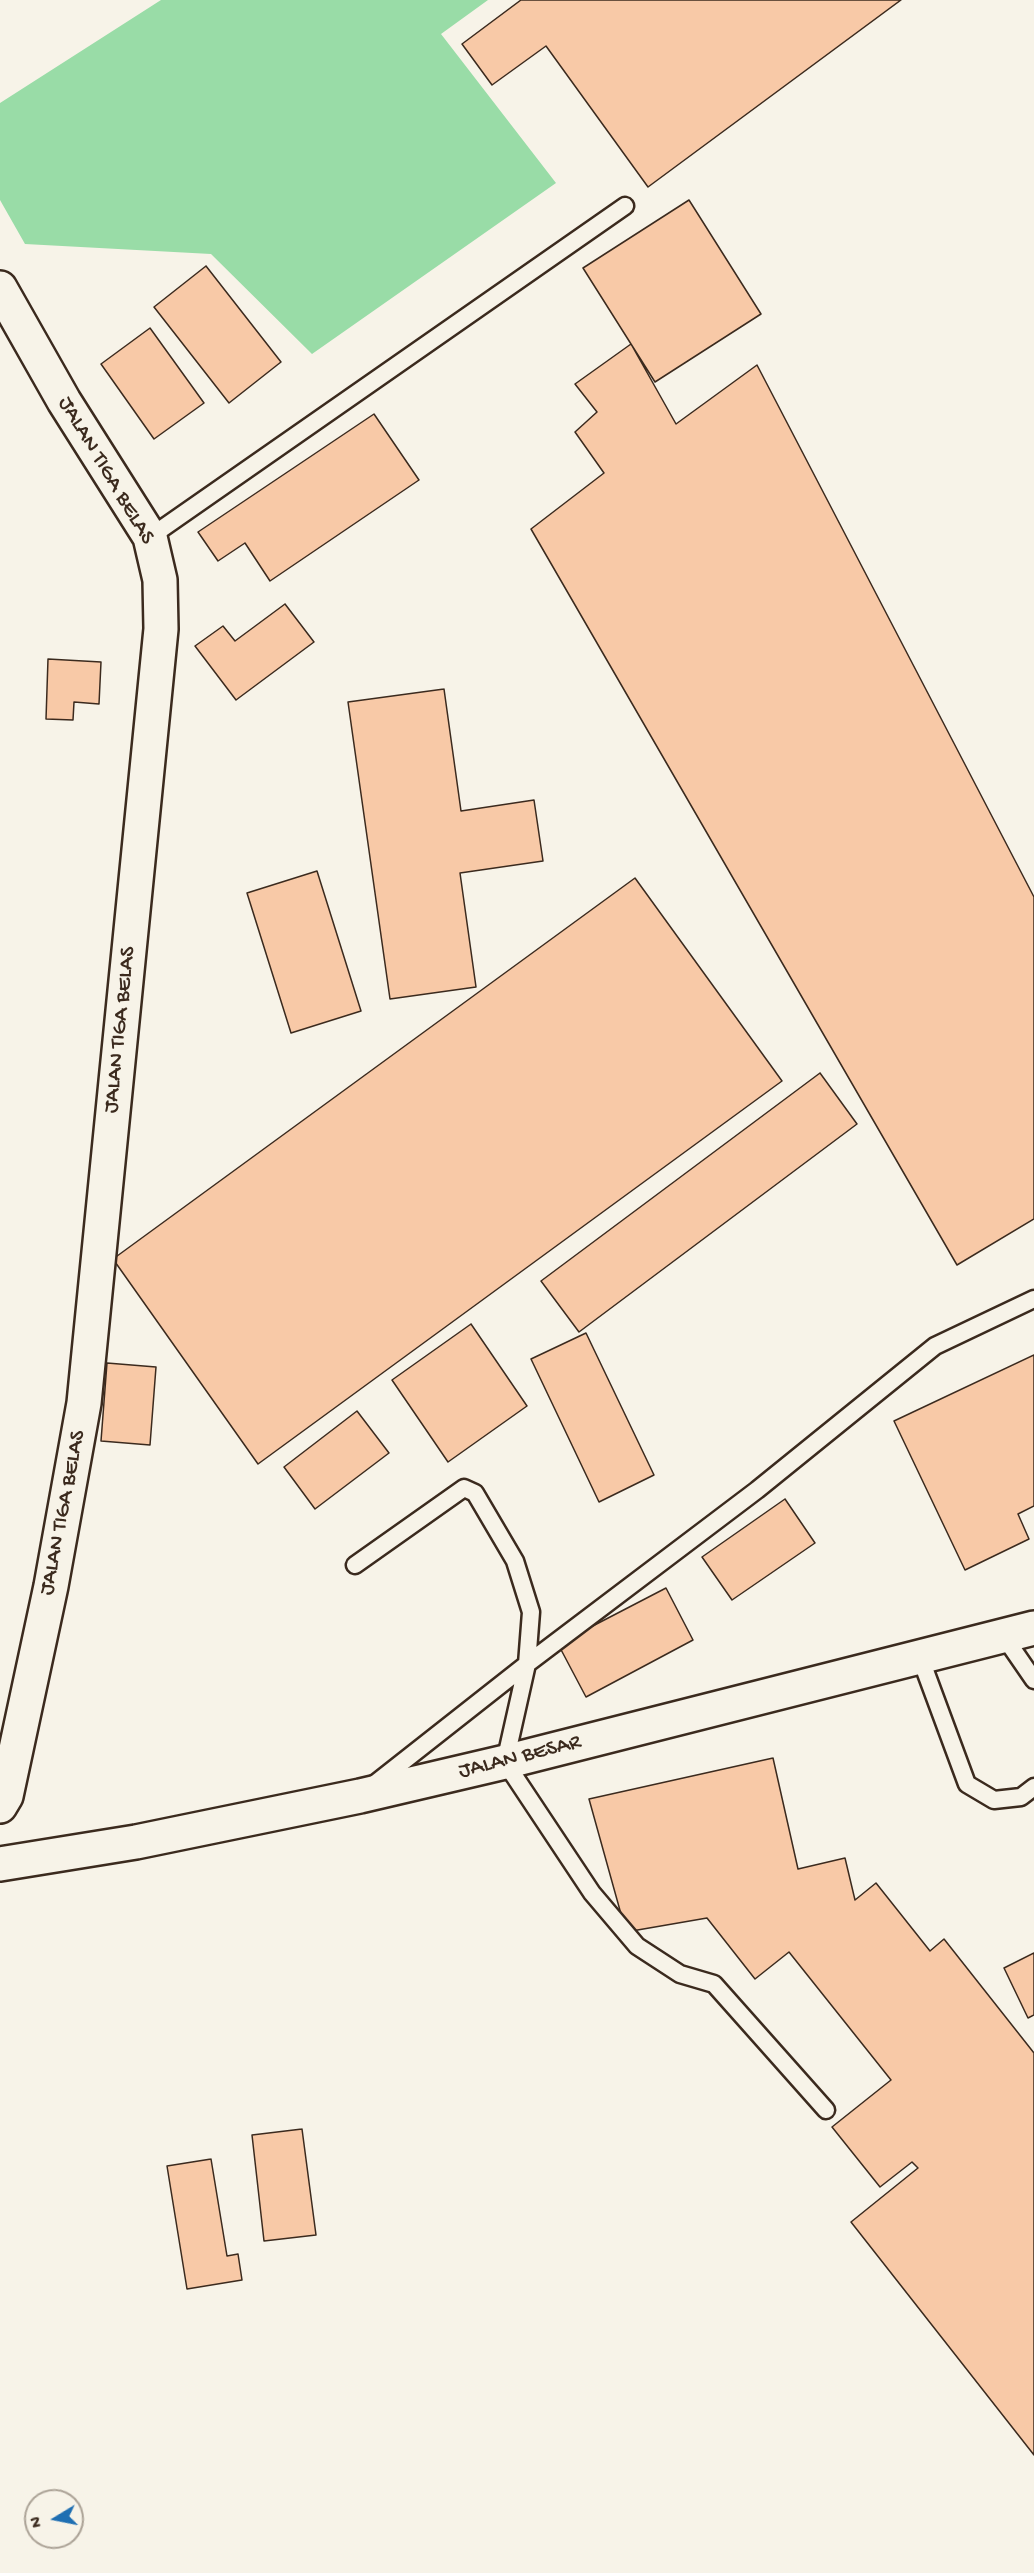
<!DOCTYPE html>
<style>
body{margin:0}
#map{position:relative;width:1034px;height:2573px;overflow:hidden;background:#f7f3e8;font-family:"Gochi Hand",sans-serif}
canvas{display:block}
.north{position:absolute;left:24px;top:2489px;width:60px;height:60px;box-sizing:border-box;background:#f7f3e8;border:2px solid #aca397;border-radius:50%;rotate:260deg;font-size:16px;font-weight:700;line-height:24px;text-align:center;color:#3b2a1e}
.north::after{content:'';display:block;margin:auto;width:21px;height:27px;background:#1f6fb2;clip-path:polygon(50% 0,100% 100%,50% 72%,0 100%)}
</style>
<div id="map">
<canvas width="1034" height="2573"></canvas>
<div class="north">N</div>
</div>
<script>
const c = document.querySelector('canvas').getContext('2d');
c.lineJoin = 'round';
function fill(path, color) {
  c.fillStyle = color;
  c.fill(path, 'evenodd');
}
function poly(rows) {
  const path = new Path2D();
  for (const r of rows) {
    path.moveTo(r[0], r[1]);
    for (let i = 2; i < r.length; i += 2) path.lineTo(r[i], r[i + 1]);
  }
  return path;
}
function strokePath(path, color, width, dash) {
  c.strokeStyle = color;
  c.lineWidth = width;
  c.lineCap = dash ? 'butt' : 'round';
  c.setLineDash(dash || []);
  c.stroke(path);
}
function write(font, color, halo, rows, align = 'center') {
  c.font = font + ' "Gochi Hand",sans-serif';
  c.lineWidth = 4.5;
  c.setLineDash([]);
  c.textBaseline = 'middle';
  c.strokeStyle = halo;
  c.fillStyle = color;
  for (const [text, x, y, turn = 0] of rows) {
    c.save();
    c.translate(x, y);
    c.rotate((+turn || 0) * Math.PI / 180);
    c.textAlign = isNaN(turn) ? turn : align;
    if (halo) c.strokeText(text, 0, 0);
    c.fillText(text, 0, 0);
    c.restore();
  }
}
fill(poly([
 [161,0,488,0,441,34,556,183,312,354,211,254,25,244,0,200,0,103]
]), '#99dca7');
const building = poly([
 [521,0,901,0,648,187,546,46,492,85,462,44,521,0],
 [689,200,761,314,655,382,583,268,689,200],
 [206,266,281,362,229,403,154,307,206,266],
 [150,328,204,403,154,439,101,364,150,328],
 [631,344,676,424,757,365,1034,897,1034,1219,957,1265,531,529,604,473,575,432,597,412,575,384,631,344],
 [374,414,419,480,270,581,245,543,218,561,198,532,374,414],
 [285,604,314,642,236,700,195,646,223,626,235,641,285,604],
 [48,659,101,662,99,704,74,702,73,720,46,719,48,659],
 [444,689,461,811,534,800,543,861,460,873,476,987,390,999,348,702,444,689],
 [317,871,361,1011,291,1033,247,893,317,871],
 [635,878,782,1081,258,1464,113,1259,635,878],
 [820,1073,857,1124,579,1332,541,1281,820,1073],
 [471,1324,527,1406,448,1462,392,1380,471,1324],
 [586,1333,654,1475,599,1502,531,1359,586,1333],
 [1034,1355,1034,1506,1018,1514,1029,1539,965,1570,894,1421,1034,1355],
 [107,1363,156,1367,150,1445,101,1441,107,1363],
 [357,1411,389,1453,315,1509,284,1467,357,1411],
 [785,1499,815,1543,732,1600,702,1557,785,1499],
 [666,1588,693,1640,586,1697,558,1644,666,1588],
 [773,1758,798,1869,845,1858,855,1900,876,1883,930,1951,944,1939,1034,2053,1034,2455,851,2222,918,2168,912,2162,880,2187,832,2127,891,2080,789,1952,755,1979,707,1918,626,1932,589,1799,773,1758],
 [1034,1953,1034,2015,1028,2018,1004,1968,1034,1953],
 [302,2129,316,2235,264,2241,252,2135,302,2129],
 [211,2159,227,2256,238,2254,242,2280,187,2289,167,2166,211,2159]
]);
fill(building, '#f8c9a7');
strokePath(building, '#3b2a1e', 1.5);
const lane = poly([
 [150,537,625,206],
 [355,1565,464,1488,475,1493,515,1561,531,1612,527,1664,505,1762,592,1893,637,1946,680,1974,714,1984,826,2110],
 [1003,1635,1034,1680],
 [920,1657,967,1784,994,1800,1021,1797,1034,1787],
 [372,1786,527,1664,757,1490,935,1346,1034,1299]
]);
const street = poly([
 [0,288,64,401,150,537,160,580,161,629,84,1403,51,1586,6,1796,0,1806]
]);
const secondary = poly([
 [0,1864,136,1842,360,1796,505,1762,1034,1628]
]);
strokePath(lane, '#3b2a1e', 21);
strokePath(street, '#3b2a1e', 38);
strokePath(secondary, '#3b2a1e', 38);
strokePath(lane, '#f7f3e8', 16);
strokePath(street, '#f7f3e8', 33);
strokePath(secondary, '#f7f3e8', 33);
write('22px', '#3b2a1e', '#f7f3e8', [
 ["JALAN TIGA BELAS",105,471,59],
 ["JALAN TIGA BELAS",121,1030,-84],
 ["JALAN TIGA BELAS",64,1513,-79],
 ["JALAN BESAR",520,1758,-14]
]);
</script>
